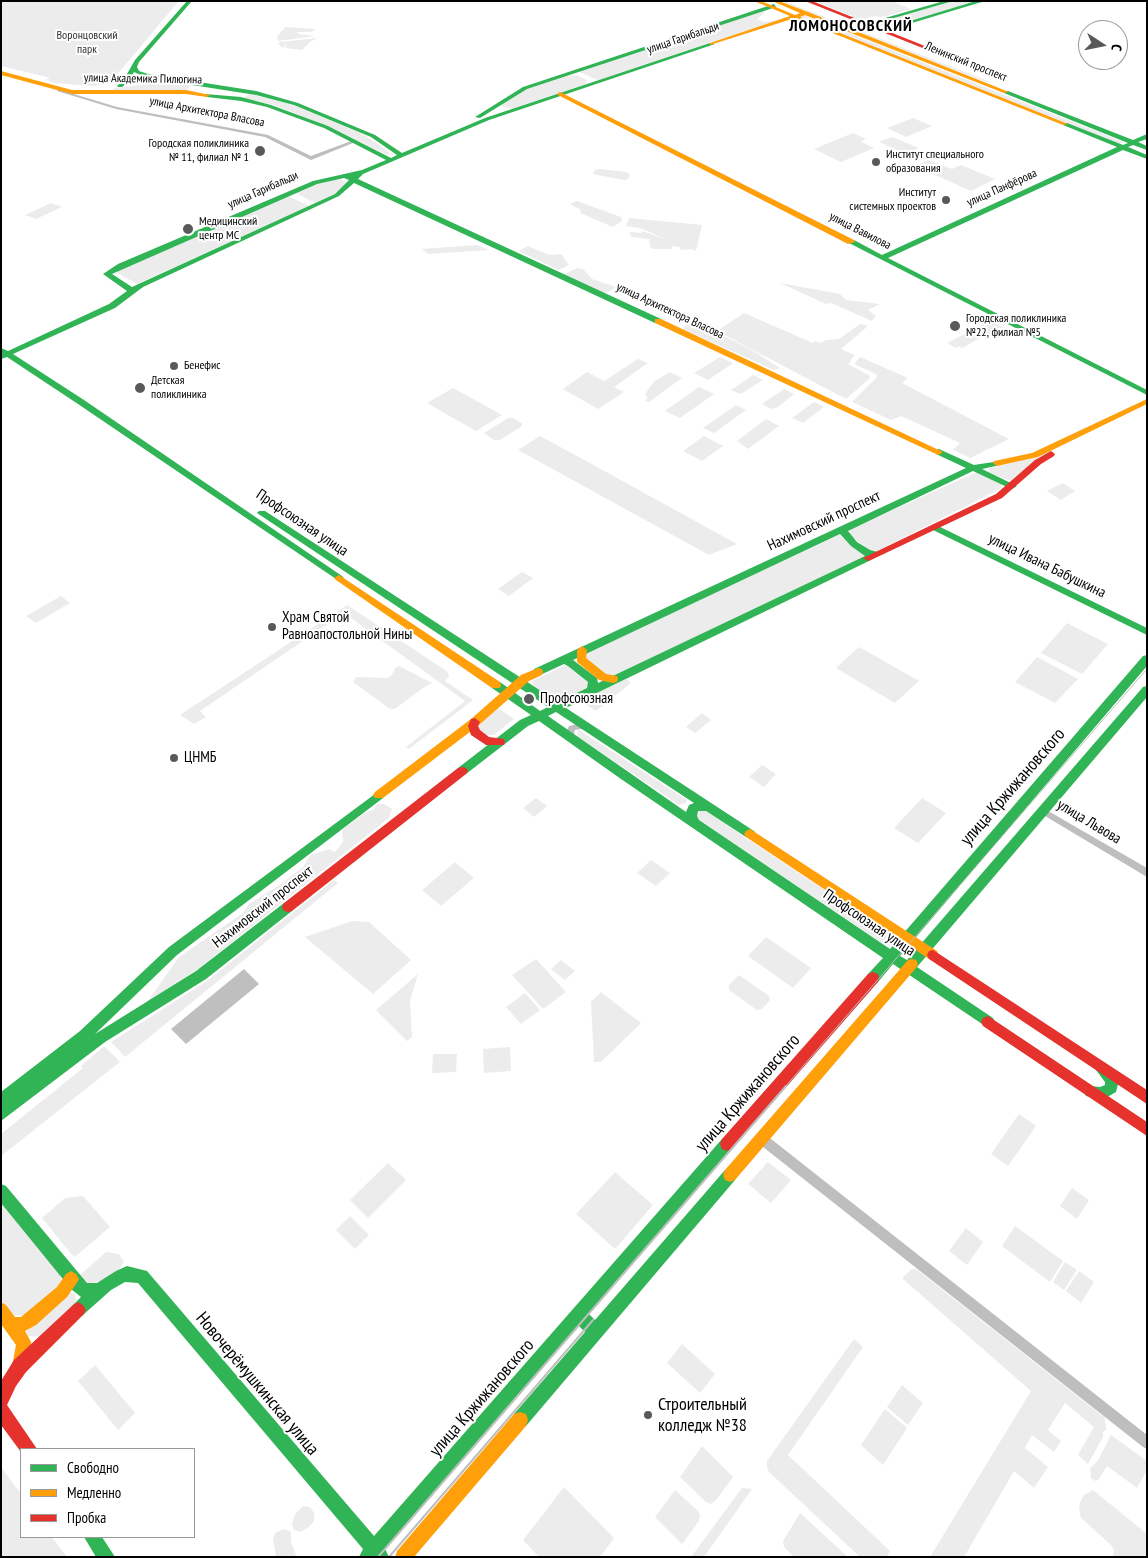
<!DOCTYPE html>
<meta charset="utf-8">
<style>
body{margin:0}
#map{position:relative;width:1148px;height:1558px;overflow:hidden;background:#fff;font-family:"PT Sans Narrow",sans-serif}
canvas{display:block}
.frame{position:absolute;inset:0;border:2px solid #000;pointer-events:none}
.legend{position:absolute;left:20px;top:1448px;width:175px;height:90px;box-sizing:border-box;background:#fff;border:1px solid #999;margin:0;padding:6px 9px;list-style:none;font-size:15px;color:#000}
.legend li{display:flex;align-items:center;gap:10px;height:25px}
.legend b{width:25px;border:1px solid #999}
.north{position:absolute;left:1078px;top:20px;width:50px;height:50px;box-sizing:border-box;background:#fff;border:1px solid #999;border-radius:50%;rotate:101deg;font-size:14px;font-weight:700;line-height:20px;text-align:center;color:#000}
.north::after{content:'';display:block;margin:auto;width:18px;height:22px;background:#595959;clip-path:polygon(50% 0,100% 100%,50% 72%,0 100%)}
</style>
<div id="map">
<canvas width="1148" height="1558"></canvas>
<div class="frame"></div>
<ul class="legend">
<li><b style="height:6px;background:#30b455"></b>Свободно</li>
<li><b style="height:6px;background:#ff9f0a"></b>Медленно</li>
<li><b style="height:6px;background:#e5322d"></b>Пробка</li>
</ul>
<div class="north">С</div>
</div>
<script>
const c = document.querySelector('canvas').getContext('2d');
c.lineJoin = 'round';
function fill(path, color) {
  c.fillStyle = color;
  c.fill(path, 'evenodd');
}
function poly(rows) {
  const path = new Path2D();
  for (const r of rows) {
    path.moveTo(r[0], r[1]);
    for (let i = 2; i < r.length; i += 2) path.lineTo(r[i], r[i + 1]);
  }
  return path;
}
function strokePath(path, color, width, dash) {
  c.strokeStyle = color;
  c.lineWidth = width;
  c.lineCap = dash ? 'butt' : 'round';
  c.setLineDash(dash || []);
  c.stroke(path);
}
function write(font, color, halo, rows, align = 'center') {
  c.font = font + ' "PT Sans Narrow",sans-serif';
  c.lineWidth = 4;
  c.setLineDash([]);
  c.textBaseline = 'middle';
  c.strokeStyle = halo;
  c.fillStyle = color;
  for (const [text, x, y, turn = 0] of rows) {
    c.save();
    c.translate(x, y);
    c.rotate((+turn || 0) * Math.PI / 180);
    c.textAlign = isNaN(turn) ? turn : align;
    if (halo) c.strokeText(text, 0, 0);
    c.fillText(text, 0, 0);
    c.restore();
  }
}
fill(poly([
 [1,1,179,1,110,83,94,86,53,83,46,79,51,78,1,66],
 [780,1,784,1,993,83,983,81],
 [814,1,891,1,911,9,882,17,874,16,862,20],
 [953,1,979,1,885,28,873,23],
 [762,11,765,12,757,19,764,22,778,20,598,80,579,72],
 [803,15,806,16,1123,142,1117,145,798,17],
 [285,27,315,29,312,32,297,32,298,34,316,36,278,41,277,37],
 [317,38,310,42,302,50,285,48,287,42,283,48,278,44,280,42],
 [576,75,587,80,586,84,512,109,501,106,503,103,524,90,566,76],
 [166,82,192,84,186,91,113,91,114,88],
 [249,94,294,105,362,134,381,146,390,154,387,155,332,128,274,105,244,98],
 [913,118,932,126,906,137,887,128],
 [853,133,866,139,861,142,870,146,858,151,870,146,874,148,841,162,814,149],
 [892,137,919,148,906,154,879,142],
 [928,160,952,169,961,165,995,179,971,191,915,166],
 [600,169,626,172,630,174,628,179,624,180,593,174,595,170],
 [340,179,346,182,343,190,315,203,296,193,316,183],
 [288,196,309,206,137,284,116,272],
 [577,201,621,217,622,221,613,227,580,213,581,210,570,204],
 [51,203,62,207,36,219,25,215],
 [629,218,702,225,696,251,691,249,680,250,681,247,672,246,671,249,653,249,650,247,649,239,632,237,629,232,641,233,642,231,668,240,640,228,626,226],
 [477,245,489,250,428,254,422,249],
 [528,246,549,255,561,254,569,265,559,270,518,251],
 [577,268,583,269,592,279,616,287,605,294,563,275],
 [780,283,840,294,846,300,880,304,868,310,876,316,872,321,831,303,826,304],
 [744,313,813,343,815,341,821,343,826,340,839,339,860,324,866,325,868,326,841,349,855,355,848,364,870,376,869,379,846,399,717,331],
 [685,320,720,334,752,350,780,368,774,370,683,329,686,324],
 [990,321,1005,328,986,339,982,337,962,348,958,346,956,348,947,343],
 [720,357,733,363,708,380,694,373],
 [860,357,908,378,902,383,1009,439,970,458,953,450,960,443,901,416,891,420,852,402,877,377,876,374,856,365,855,363],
 [638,359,648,363,614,387,624,392,598,409,563,389,587,372,604,381],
 [670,372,682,378,649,402,645,401,648,397,645,395,649,388,655,381],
 [753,375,763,380,741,394,731,390],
 [699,387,714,394,680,418,665,411],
 [453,388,502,415,476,431,427,403],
 [784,389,794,394,778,407,772,409,762,404],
 [814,402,824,407,803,423,792,418],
 [736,405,746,410,714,433,703,428],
 [508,418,513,418,522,423,522,426,500,440,494,440,484,433],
 [766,419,779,426,748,449,737,441],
 [540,436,588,462,737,544,709,555,518,450],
 [704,436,723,446,702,461,683,451],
 [1039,457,1010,481,989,472,989,468],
 [977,472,1001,484,1002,488,877,551,869,550,849,534,851,529],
 [1063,483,1075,491,1061,500,1047,491],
 [839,535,865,556,611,677,600,672,586,659,586,653],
 [522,572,533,578,509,596,498,589],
 [61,596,70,603,36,623,26,616],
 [347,605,448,672,449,676,445,681,473,700,409,749,406,747,465,701,344,613,200,711,206,717,194,724,180,715],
 [1067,623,1108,644,1082,674,1041,653],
 [859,647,919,681,895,703,836,668],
 [1037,657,1078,679,1055,703,1015,682],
 [568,664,591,681,588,687,562,701,556,700,534,686,532,681],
 [399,666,432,683,420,690,395,709,390,709,353,682,356,677,388,678,392,675,395,668],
 [627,679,631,683,596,711,580,701],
 [498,708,514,719,494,735,486,735,477,727],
 [702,713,711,720,695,733,686,727],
 [579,730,687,800,686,803,679,805,577,736,577,732],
 [762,765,776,774,764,787,749,777],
 [536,798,547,806,534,817,523,808],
 [922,798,946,813,918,843,894,828],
 [377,804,384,804,392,809,389,818,199,968,147,1002,179,957,243,913,249,904,281,884,303,867,310,855,330,849,335,852,343,842,342,830,365,813,373,810],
 [701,808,890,934,882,943,695,817,694,812],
 [651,860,670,873,656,886,637,873],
 [455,862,474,878,441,906,422,890],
 [334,880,338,883,125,1057,111,1042,207,981],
 [352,921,369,922,411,960,373,994,305,937],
 [766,937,811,968,793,988,748,956],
 [536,959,566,992,543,1009,512,975],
 [561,960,575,971,565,980,551,969],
 [418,974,410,1000,412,1037,407,1041,376,1010],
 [739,975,769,996,770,1000,762,1009,757,1010,729,990,729,985],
 [601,992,641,1023,601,1062,594,1062,591,1002],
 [525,993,540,1010,521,1024,506,1007],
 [104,1046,120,1062,1,1156,1,1134,83,1068,81,1066],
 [510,1047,511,1071,484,1073,483,1049],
 [433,1054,457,1054,456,1072,432,1073],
 [1019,1114,1036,1126,1008,1166,991,1154],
 [768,1162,791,1180,771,1203,748,1184],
 [388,1163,406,1180,368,1218,350,1200],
 [615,1172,653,1205,615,1249,576,1214],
 [1072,1188,1089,1200,1077,1219,1060,1206],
 [83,1196,110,1227,76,1256,72,1255,42,1218,65,1198],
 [1,1202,60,1273,61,1281,57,1288,27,1316,13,1315,1,1300],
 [350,1216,369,1235,355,1249,336,1230],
 [1015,1226,1063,1261,1050,1282,1002,1246],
 [966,1228,983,1242,967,1265,949,1251],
 [106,1252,119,1254,124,1262,118,1271,106,1280,85,1284,80,1275],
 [1065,1262,1077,1270,1064,1290,1053,1282],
 [912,1269,916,1269,1105,1418,1106,1430,1103,1432,1103,1437,1088,1464,1078,1455,1094,1427,1065,1403,1048,1430,1061,1441,1054,1452,1032,1435,1025,1448,1048,1467,1034,1488,1014,1471,964,1557,930,1557,1031,1391,903,1279,903,1277],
 [1079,1271,1094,1282,1081,1303,1066,1291],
 [70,1292,75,1294,76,1300,73,1308,42,1337,28,1336,26,1332],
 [854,1339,863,1347,788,1455,890,1551,887,1557,860,1557,769,1472,767,1467,767,1461],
 [682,1344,715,1374,700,1393,667,1363],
 [95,1365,135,1413,118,1430,78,1381],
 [902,1385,923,1403,908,1425,887,1407],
 [885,1409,907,1428,883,1465,861,1445],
 [1111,1435,1147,1461,1147,1470,1137,1488,1107,1466,1098,1480,1095,1481,1091,1478,1090,1469,1098,1460],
 [702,1446,733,1477,716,1500,711,1504,706,1502,680,1477],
 [1,1467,21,1494,21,1537,52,1537,67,1557,1,1557],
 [564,1487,614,1538,600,1557,539,1557,523,1540],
 [742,1488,752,1489,704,1557,691,1557],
 [675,1490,698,1511,700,1516,699,1521,682,1544,655,1517],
 [1093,1490,1147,1534,1147,1557,1113,1557,1114,1550,1111,1545,1081,1518,1079,1509,1080,1503,1084,1495],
 [303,1506,310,1507,314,1513,314,1521,309,1527,300,1532,294,1530,292,1524,295,1514],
 [800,1513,848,1557,794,1557,784,1547,783,1541],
 [285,1529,291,1532,291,1543,297,1557,276,1557,273,1538,276,1532]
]), '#ececec');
fill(poly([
 [244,969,259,984,186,1044,171,1029]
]), '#bfbfbf');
fill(poly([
 [57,89,117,107,268,135,311,156,354,140,358,141,311,160,265,137,116,109,57,91,57,89],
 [581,723,589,725,590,727,586,730,581,729,575,730,574,734,578,741,577,743,571,743,566,734,568,728,569,726,581,723],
 [1043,808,1147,868,1147,877,1040,813,1039,811,1040,809,1043,808],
 [762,1134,766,1135,1147,1435,1147,1449,1143,1447,758,1143,757,1139,758,1135,762,1134]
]), '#bebebe');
fill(poly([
 [187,1,192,1,139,62,137,67,139,71,148,74,256,91,298,103,375,135,402,153,485,118,710,43,715,44,489,120,363,174,358,179,661,319,661,323,655,323,354,183,339,196,143,287,115,308,13,354,84,400,342,576,344,578,339,581,78,404,7,357,1,359,1,348,8,351,109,304,127,291,103,274,118,264,313,181,362,170,386,160,324,128,267,107,241,101,207,97,205,96,205,94,241,97,271,105,328,126,391,158,397,155,371,137,294,105,256,95,147,78,134,72,127,83,122,87,118,87,117,86,123,81,135,60,187,1],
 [344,178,349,180,335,194,132,287,112,274,317,184,344,178],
 [944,1,953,1,866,26,861,25,944,1],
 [976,1,985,1,882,32,877,31,976,1],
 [774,4,776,7,527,89,480,118,475,117,523,87,774,4],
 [940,53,944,53,1005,78,1000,79,940,55,940,53],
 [1004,91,1008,91,1133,140,1147,134,1147,139,1138,142,1147,146,1147,150,1133,145,1128,147,1147,155,1147,159,1123,150,888,258,1147,390,1147,395,847,242,854,240,882,255,1117,147,1063,125,1063,123,1067,123,1123,145,1128,143,1004,93,1004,91],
 [939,449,974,465,1000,461,1000,465,982,469,1017,486,1012,489,1009,488,973,471,848,531,857,542,870,550,878,552,878,556,872,557,871,560,566,708,754,831,756,834,754,837,746,837,706,811,698,811,697,816,699,820,890,949,1143,656,1147,655,1147,666,900,956,907,960,1143,687,1147,686,1147,697,917,967,993,1018,995,1022,993,1026,988,1028,893,964,878,982,873,984,868,982,867,978,868,974,883,958,621,779,539,721,528,726,466,774,458,774,456,771,458,768,520,720,531,715,492,688,491,685,492,682,500,682,540,711,548,707,257,513,259,511,265,511,558,702,587,688,588,682,568,666,564,664,538,676,534,675,533,672,534,669,966,468,936,454,936,450,939,449],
 [840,534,851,546,865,556,598,683,597,678,573,660,840,534],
 [556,712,694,803,689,805,686,812,548,716,556,712],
 [934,524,1147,628,1147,635,931,529,929,527,934,524],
 [379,791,383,792,385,795,383,798,177,955,95,1034,196,971,284,903,288,902,292,903,294,907,292,911,206,979,105,1042,1,1121,1,1092,80,1031,169,947,379,791],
 [1103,1064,1108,1066,1119,1080,1116,1092,1102,1100,1086,1096,1084,1092,1086,1088,1091,1086,1100,1087,1105,1085,1105,1082,1096,1070,1098,1066,1103,1064],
 [727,1137,732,1139,734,1144,732,1149,589,1314,595,1320,725,1170,730,1168,735,1170,737,1175,735,1180,526,1426,520,1428,514,1426,512,1420,514,1414,585,1332,579,1326,385,1549,389,1557,359,1557,363,1549,138,1283,125,1282,111,1290,83,1315,78,1318,73,1315,70,1310,73,1305,81,1297,71,1289,1,1203,1,1184,6,1186,87,1283,97,1283,116,1271,127,1266,147,1271,374,1536,722,1139,727,1137],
 [84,1537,102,1537,115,1557,96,1557,84,1537]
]), '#30b455');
fill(poly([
 [754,1,761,1,795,15,800,13,772,1,779,1,808,12,1009,92,1004,93,805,15,800,17,1068,124,1063,125,795,18,710,45,710,43,790,16,754,1],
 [1,71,72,90,186,90,210,95,207,97,186,94,72,94,1,75,1,71],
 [560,92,854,240,855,242,848,244,558,95,557,94,560,92],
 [655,319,661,319,943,452,939,455,936,454,655,323,655,319],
 [1147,399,1147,404,1038,457,997,466,993,463,994,461,1032,453,1147,399],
 [339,575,500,682,501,685,500,688,492,688,336,580,334,578,339,575],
 [582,646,587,650,586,658,606,674,617,676,618,679,617,682,613,683,599,680,577,662,577,650,582,646],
 [538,668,542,669,543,672,542,675,529,681,479,725,383,798,375,798,373,795,375,792,471,719,521,675,538,668],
 [750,829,937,951,939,955,937,959,933,960,929,959,746,837,744,834,746,831,750,829],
 [912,959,916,960,918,964,916,968,735,1180,730,1182,725,1180,723,1175,725,1170,908,960,912,959],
 [71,1271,76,1274,79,1279,76,1284,67,1297,36,1325,25,1331,31,1342,32,1349,28,1366,26,1372,20,1374,14,1372,12,1366,16,1345,1,1324,1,1302,6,1305,15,1317,21,1317,57,1287,66,1274,71,1271],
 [520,1412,526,1414,528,1420,526,1426,414,1557,395,1557,397,1551,514,1414,520,1412]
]), '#ff9f0a');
fill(poly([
 [805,1,812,1,945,54,940,55,805,1],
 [1051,451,1055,454,1054,456,1041,464,1002,498,871,560,868,561,863,558,996,494,1035,460,1051,451],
 [475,718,480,722,478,726,480,730,489,737,504,739,505,742,504,745,486,745,471,735,468,726,471,719,475,718],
 [462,767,466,768,468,771,466,774,292,911,288,912,284,911,282,907,284,903,458,768,462,767],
 [933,950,1147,1090,1147,1104,929,959,927,955,929,951,933,950],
 [873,972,878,974,879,978,878,982,732,1149,727,1151,722,1149,720,1144,722,1139,868,974,873,972],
 [988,1016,1147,1122,1147,1136,983,1026,981,1022,983,1018,988,1016],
 [78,1302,83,1305,86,1310,83,1315,26,1372,16,1386,7,1405,37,1449,21,1449,21,1452,1,1425,1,1381,14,1360,73,1305,78,1302]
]), '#e5322d');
strokePath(poly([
 [785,1087,1147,669]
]), '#bebebe', 1);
strokePath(poly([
 [378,1557,786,1086],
 [389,1557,593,1320]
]), '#bebebe', 2);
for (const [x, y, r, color] of [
 [260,151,6,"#595959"],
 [876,162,5,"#595959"],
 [946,200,5,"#595959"],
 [188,229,6,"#595959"],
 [955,326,6,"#595959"],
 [174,366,5,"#595959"],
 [140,388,6,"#595959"],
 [272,627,5,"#595959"],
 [529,699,6,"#595959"],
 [174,758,5,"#595959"],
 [648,1415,5,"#595959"]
]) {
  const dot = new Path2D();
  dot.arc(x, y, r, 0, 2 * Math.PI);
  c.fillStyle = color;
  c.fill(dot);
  strokePath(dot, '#fff', 2);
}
write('12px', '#333', '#fff', [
 ["Воронцовский",87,36],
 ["парк",87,50]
]);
write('12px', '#000', '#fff', [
 ["улица Гарибальди",683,38,-19],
 ["Ленинский проспект",966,62,22],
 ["улица Академика Пилюгина",143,79,1],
 ["улица Архитектора Власова",207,112,11],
 ["улица Панфёрова",1002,188,-24],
 ["улица Гарибальди",263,190,-24],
 ["улица Вавилова",860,231,27],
 ["улица Архитектора Власова",670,311,25]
]);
write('12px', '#000', '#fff', [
 ["Городская поликлиника",249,144,"right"],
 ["№ 11, филиал № 1",249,158,"right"],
 ["Институт специального",886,155],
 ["образования",886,169],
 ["Институт",936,193,"right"],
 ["системных проектов",936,207,"right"],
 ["Медицинский",199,222],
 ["центр МС",199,236],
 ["Городская поликлиника",966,319],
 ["№22, филиал №5",966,333],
 ["Бенефис",184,366],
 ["Детская",151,381],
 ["поликлиника",151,395]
], 'left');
write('15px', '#000', '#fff', [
 ["Нахимовский проспект",824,521,-25],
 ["Профсоюзная улица",302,523,34],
 ["улица Ивана Бабушкина",1047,566,26],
 ["улица Львова",1089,822,31],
 ["Нахимовский проспект",263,907,-38],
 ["Профсоюзная улица",869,923,34]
]);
write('15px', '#000', '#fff', [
 ["Храм Святой",282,618],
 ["Равноапостольной Нины",282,635],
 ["Профсоюзная",540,699],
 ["ЦНМБ",184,758]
], 'left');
c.letterSpacing = '1px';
write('bold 16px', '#000', '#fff', [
 ["ЛОМОНОСОВСКИЙ",851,26]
]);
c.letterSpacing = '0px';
write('18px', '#000', '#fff', [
 ["улица Кржижановского",1013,787,-49],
 ["улица Кржижановского",748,1093,-49],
 ["Новочерёмушкинская улица",257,1384,50],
 ["улица Кржижановского",482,1398,-49]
]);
write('18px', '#000', '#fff', [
 ["Строительный",658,1405],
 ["колледж №38",658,1426]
], 'left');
</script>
